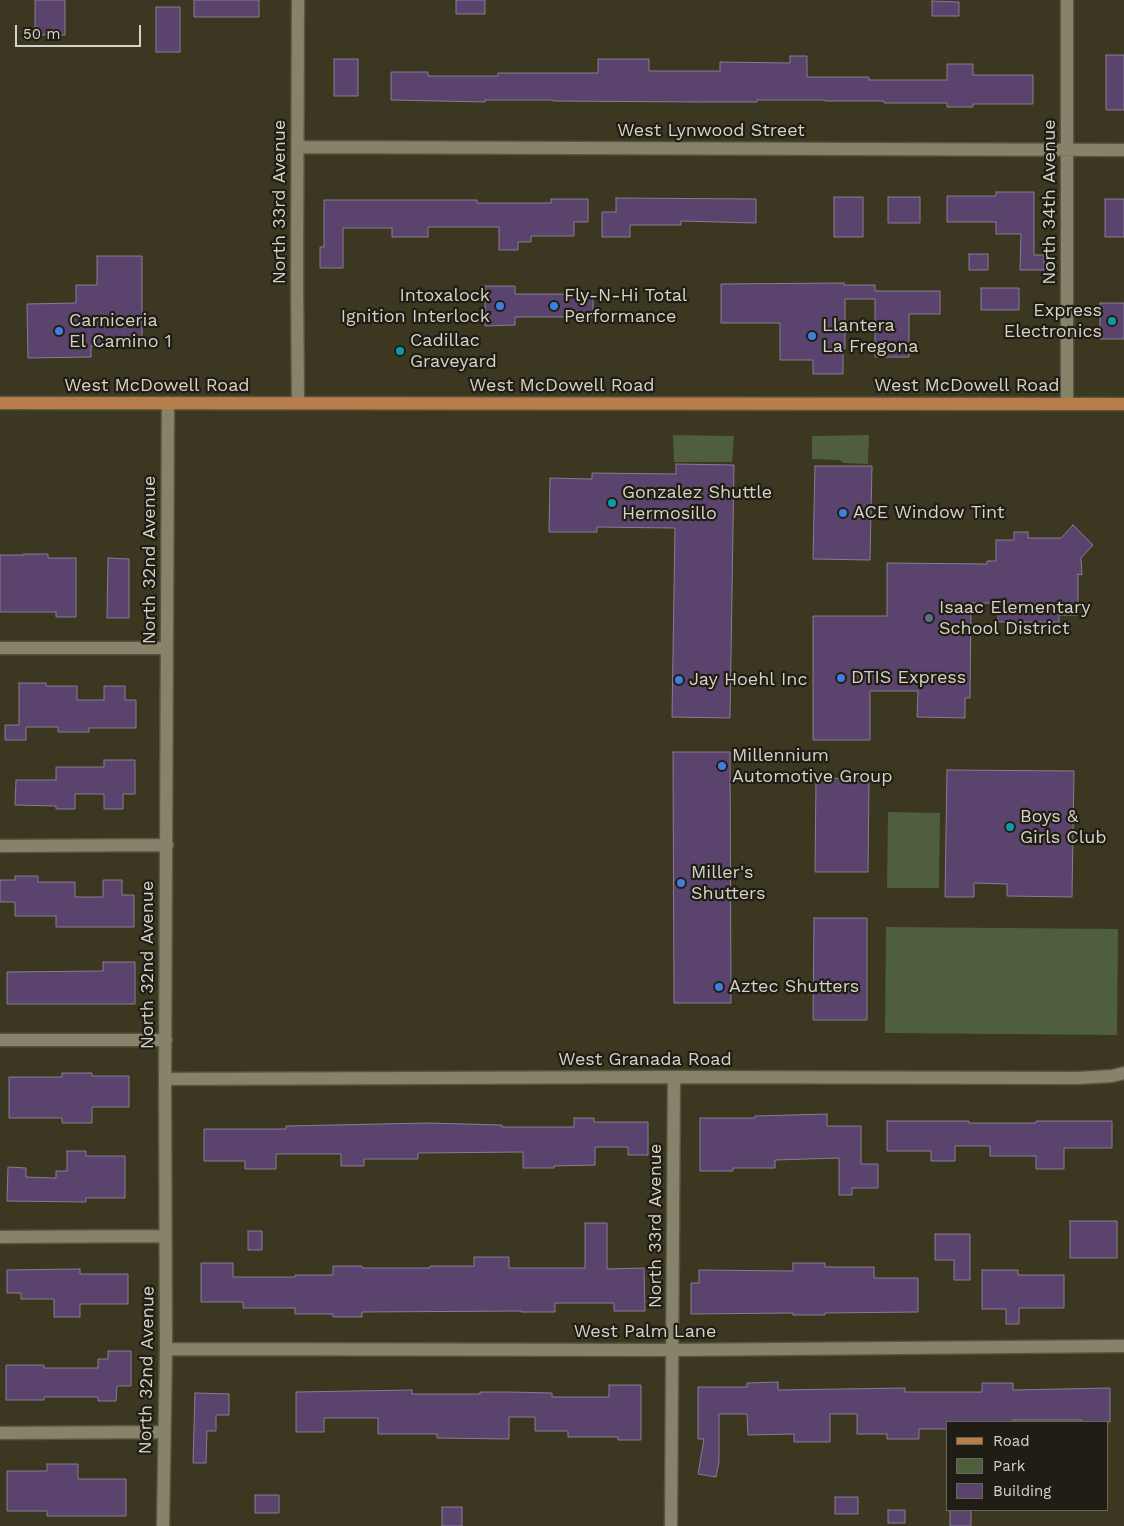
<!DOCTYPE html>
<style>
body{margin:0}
#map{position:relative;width:1124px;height:1526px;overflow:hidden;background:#3b3721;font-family:"Work Sans",sans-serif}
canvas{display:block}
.legend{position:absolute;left:946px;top:1421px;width:162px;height:90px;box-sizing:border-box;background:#201e14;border:1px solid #68665b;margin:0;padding:6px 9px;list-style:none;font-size:15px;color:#d5d3c6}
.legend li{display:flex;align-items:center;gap:10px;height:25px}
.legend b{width:25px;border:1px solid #68665b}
.scale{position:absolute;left:15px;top:25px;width:126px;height:22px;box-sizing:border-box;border:2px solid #d5d3c6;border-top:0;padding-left:6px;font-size:15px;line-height:18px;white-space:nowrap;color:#d5d3c6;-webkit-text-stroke:4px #201e14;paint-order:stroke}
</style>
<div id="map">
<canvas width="1124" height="1526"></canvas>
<ul class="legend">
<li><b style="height:6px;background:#b87d48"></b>Road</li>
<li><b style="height:14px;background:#4f5e3d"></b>Park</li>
<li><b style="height:14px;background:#5a446e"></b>Building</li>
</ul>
<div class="scale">50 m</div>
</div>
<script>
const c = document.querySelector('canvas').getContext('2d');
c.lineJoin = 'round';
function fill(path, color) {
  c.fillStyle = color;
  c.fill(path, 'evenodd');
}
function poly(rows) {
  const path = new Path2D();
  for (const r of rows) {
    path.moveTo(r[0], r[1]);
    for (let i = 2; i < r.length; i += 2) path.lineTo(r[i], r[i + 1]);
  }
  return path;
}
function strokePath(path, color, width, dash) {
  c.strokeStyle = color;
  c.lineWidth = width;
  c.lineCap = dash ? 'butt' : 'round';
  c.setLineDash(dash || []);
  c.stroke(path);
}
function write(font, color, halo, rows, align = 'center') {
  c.font = font + ' "Work Sans",sans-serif';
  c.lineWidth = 4.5;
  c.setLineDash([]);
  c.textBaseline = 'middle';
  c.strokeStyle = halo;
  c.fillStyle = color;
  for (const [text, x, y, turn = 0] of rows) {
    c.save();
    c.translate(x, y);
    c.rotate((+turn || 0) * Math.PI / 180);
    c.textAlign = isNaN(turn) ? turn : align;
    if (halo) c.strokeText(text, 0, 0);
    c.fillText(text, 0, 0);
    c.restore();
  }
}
fill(poly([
 [673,435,734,436,732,462,674,462],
 [869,435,868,464,843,463,840,460,812,459,812,436],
 [888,812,940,813,939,888,887,888],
 [886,927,1118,929,1117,1035,885,1033]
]), '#4f5e3d');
const building = poly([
 [35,0,65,0,65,35,35,35,35,0],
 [194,0,259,0,259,17,194,17,194,0],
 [456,0,485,0,485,14,456,14,456,0],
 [932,1,959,2,959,16,932,16,932,1],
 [156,7,180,7,180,52,156,52,156,7],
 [1106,55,1124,55,1124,110,1106,110,1106,55],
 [790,56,807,56,807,77,869,77,869,80,947,80,947,64,973,64,973,75,1033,75,1033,104,973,104,973,107,947,107,947,103,884,103,884,101,825,101,825,100,757,100,757,102,700,102,553,101,553,100,485,100,485,102,391,100,391,72,428,72,428,76,498,76,498,73,598,73,598,59,649,59,649,71,720,71,720,62,790,63,790,56],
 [334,59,358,59,358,96,334,96,334,59],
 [996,192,1034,192,1034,255,1044,255,1044,270,1020,270,1021,234,996,234,996,222,947,222,947,196,996,196,996,192],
 [834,197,863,197,863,237,834,237,834,197],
 [888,197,920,197,920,223,888,223,888,197],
 [616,198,756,199,756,223,681,221,681,225,630,225,630,237,602,237,602,212,616,212,616,198],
 [551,199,588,199,588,222,574,222,574,236,531,236,531,242,518,242,518,250,499,250,499,227,428,227,428,237,392,237,392,228,343,228,343,268,320,268,320,247,324,247,324,200,477,200,477,203,551,203,551,199],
 [1105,199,1124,199,1124,237,1105,237,1105,199],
 [969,254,988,254,988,270,969,270,969,254],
 [97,256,142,256,142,346,91,346,91,357,28,358,27,304,76,303,76,285,97,285,97,256],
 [844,283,844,285,875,285,875,291,940,291,940,314,909,314,909,357,875,357,875,299,845,299,845,349,843,350,843,374,813,374,813,360,780,360,780,323,721,323,721,284,844,283],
 [485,286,515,286,515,294,593,294,593,317,515,317,515,325,485,326,485,286],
 [981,288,1019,288,1019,310,981,310,981,288],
 [1100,303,1124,303,1124,339,1100,339,1100,303],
 [676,464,734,465,730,718,672,717,675,528,597,527,597,532,549,532,550,478,592,479,592,473,676,474,676,464],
 [815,466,872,466,870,560,813,559,815,466],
 [1073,525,1093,545,1081,558,1082,575,1078,574,1078,615,1059,615,1059,622,998,622,998,603,971,603,970,698,965,698,965,718,917,717,918,691,870,691,870,740,813,740,813,616,887,616,887,563,987,564,987,561,996,561,996,540,1014,540,1014,532,1028,532,1028,538,1061,538,1073,525],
 [24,554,48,554,48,558,76,558,76,617,56,617,56,612,0,612,0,555,24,555,24,554],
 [108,558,129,559,129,618,107,618,108,558],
 [19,683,46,683,46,686,77,686,77,700,104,700,104,686,125,686,125,700,136,700,136,728,89,728,89,732,58,732,58,727,26,727,26,740,5,740,5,725,19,725,19,683],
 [673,752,730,752,731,1003,674,1003,673,752],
 [104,760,135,760,135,794,123,794,123,809,104,809,104,794,75,794,75,809,56,809,56,806,15,805,16,780,56,780,56,767,104,767,104,760],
 [947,770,1074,771,1072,897,1007,896,1007,884,974,883,974,897,945,897,947,770],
 [816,778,869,779,868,872,815,872,816,778],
 [15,876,38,876,38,882,75,882,75,897,103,897,103,880,122,880,122,895,134,895,134,927,56,927,56,916,15,916,15,902,0,902,0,880,15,880,15,876],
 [814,918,867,918,867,1020,813,1020,814,918],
 [103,962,135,962,135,1004,7,1004,7,972,103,971,103,962],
 [62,1073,92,1073,92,1076,129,1076,129,1107,92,1107,92,1123,62,1123,62,1118,9,1118,9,1077,62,1077,62,1073],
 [827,1114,827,1126,861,1126,861,1164,878,1164,878,1188,852,1188,852,1195,839,1195,839,1158,775,1160,775,1168,733,1168,733,1171,700,1171,700,1118,755,1118,755,1116,827,1114],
 [574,1118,594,1118,594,1122,648,1122,648,1155,628,1155,628,1147,595,1147,595,1165,554,1166,554,1168,523,1168,523,1152,418,1153,418,1159,364,1159,364,1166,341,1166,341,1154,276,1154,276,1169,245,1169,245,1161,204,1161,204,1129,286,1129,286,1126,428,1123,502,1125,502,1127,574,1127,574,1118],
 [887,1121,969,1121,969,1123,1036,1123,1036,1121,1112,1121,1112,1148,1064,1148,1064,1169,1036,1169,1036,1156,990,1156,990,1146,955,1146,955,1161,931,1161,931,1151,887,1151,887,1121],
 [67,1151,86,1151,86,1156,125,1156,125,1198,86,1198,86,1202,7,1201,8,1167,26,1168,26,1177,56,1178,56,1171,67,1171,67,1151],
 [1070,1221,1117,1221,1117,1258,1070,1258,1070,1221],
 [585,1223,607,1223,607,1269,644,1268,645,1311,614,1311,614,1303,555,1303,555,1312,521,1312,521,1311,362,1312,362,1317,333,1317,333,1314,295,1314,295,1308,243,1308,243,1302,201,1302,201,1263,233,1263,233,1277,295,1277,295,1275,333,1275,333,1266,362,1266,362,1268,430,1268,430,1266,474,1266,474,1257,509,1257,509,1268,585,1268,585,1223],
 [248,1231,262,1231,262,1250,248,1250,248,1231],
 [935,1234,970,1234,970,1280,954,1280,954,1260,935,1260,935,1234],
 [793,1263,825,1263,825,1267,874,1267,874,1278,918,1278,918,1312,825,1313,825,1315,793,1315,793,1313,691,1314,691,1283,699,1283,699,1270,793,1271,793,1263],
 [80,1269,80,1274,128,1274,128,1304,80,1304,80,1317,54,1317,54,1299,21,1299,21,1293,7,1293,7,1270,80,1269],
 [982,1270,1018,1270,1018,1275,1064,1275,1064,1308,1019,1308,1019,1324,1006,1324,1006,1309,982,1309,982,1270],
 [108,1351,131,1351,131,1386,117,1386,116,1401,98,1401,98,1397,44,1397,44,1400,6,1400,6,1365,44,1365,44,1368,98,1368,98,1359,108,1359,108,1351],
 [778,1382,778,1390,905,1388,905,1392,982,1392,982,1383,1013,1383,1013,1390,1110,1388,1110,1422,1082,1422,1082,1420,1013,1420,1013,1422,948,1422,948,1429,919,1429,919,1439,887,1439,887,1434,857,1434,857,1414,830,1414,830,1442,794,1442,794,1434,748,1435,747,1414,719,1414,719,1462,716,1477,698,1474,704,1439,698,1439,698,1387,747,1387,747,1383,778,1382],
 [609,1385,641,1385,641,1440,618,1440,618,1437,568,1437,568,1431,535,1431,535,1417,509,1417,509,1439,437,1438,437,1434,378,1434,378,1418,324,1418,324,1432,296,1432,296,1392,412,1390,412,1394,480,1394,480,1392,509,1392,552,1393,552,1397,609,1397,609,1385],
 [195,1393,229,1394,229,1415,216,1415,216,1431,207,1431,206,1463,193,1463,195,1393],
 [47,1464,78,1464,78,1479,126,1479,126,1516,47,1516,47,1511,7,1511,7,1471,47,1471,47,1464],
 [255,1495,279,1495,279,1513,255,1513,255,1495],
 [835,1497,858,1497,858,1514,835,1514,835,1497],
 [442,1507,462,1507,462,1526,442,1526,442,1507],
 [888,1510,905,1510,905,1523,888,1523,888,1510],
 [950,1510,971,1510,971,1526,950,1526,950,1510]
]);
fill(building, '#5a446e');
strokePath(building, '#877c93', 1);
const minor = poly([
 [298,0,297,278,298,403],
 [1067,0,1067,404],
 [298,147,1124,150],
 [0,648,167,648],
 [0,846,167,845],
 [0,1040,166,1040],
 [165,1079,674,1077,1078,1078,1112,1076,1124,1073],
 [0,1237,165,1236],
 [166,1349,673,1350,1124,1346],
 [0,1433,164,1432],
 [163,1526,166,1349,165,1079,168,403],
 [671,1526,674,1077]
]);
const major = poly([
 [0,403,1124,404]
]);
strokePath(minor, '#585441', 15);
strokePath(major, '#585441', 15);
strokePath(minor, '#87826a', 12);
strokePath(major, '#b87d48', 12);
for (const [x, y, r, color] of [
 [500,306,5,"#3f7fe0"],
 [554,306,5,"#3f7fe0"],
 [1112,321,5,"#0f9aa8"],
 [59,331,5,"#3f7fe0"],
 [812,336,5,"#3f7fe0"],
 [400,351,5,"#0f9aa8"],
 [612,503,5,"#0f9aa8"],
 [843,513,5,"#3f7fe0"],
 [929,618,5,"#5c6f8a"],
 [841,678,5,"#3f7fe0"],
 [679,680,5,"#3f7fe0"],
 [722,766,5,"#3f7fe0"],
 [1010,827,5,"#0f9aa8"],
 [681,883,5,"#3f7fe0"],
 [719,987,5,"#3f7fe0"]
]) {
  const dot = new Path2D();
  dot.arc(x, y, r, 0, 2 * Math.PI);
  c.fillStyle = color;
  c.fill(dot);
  strokePath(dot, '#201e14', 2);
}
write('18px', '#d5d3c6', '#201e14', [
 ["West Lynwood Street",711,131],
 ["North 33rd Avenue",280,202,-90],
 ["North 34th Avenue",1050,202,-90],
 ["West McDowell Road",157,386],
 ["West McDowell Road",562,386],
 ["West McDowell Road",967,386],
 ["North 32nd Avenue",150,560,-90],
 ["North 32nd Avenue",148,965,-90],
 ["West Granada Road",645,1060],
 ["North 33rd Avenue",656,1226,-90],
 ["West Palm Lane",645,1332],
 ["North 32nd Avenue",147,1370,-89]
]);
write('18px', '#d5d3c6', '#201e14', [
 ["Intoxalock",490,296,"right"],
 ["Ignition Interlock",490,317,"right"],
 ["Fly-N-Hi Total",564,296],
 ["Performance",564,317],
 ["Express",1102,311,"right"],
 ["Electronics",1102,332,"right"],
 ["Carniceria",69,321],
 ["El Camino 1",69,342],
 ["Llantera",822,326],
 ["La Fregona",822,347],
 ["Cadillac",410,341],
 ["Graveyard",410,362],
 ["Gonzalez Shuttle",622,493],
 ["Hermosillo",622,514],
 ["ACE Window Tint",853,513],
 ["Isaac Elementary",939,608],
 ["School District",939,629],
 ["DTIS Express",851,678],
 ["Jay Hoehl Inc",689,680],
 ["Millennium",732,756],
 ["Automotive Group",732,777],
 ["Boys &",1020,817],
 ["Girls Club",1020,838],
 ["Miller's",691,873],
 ["Shutters",691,894],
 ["Aztec Shutters",729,987]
], 'left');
</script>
